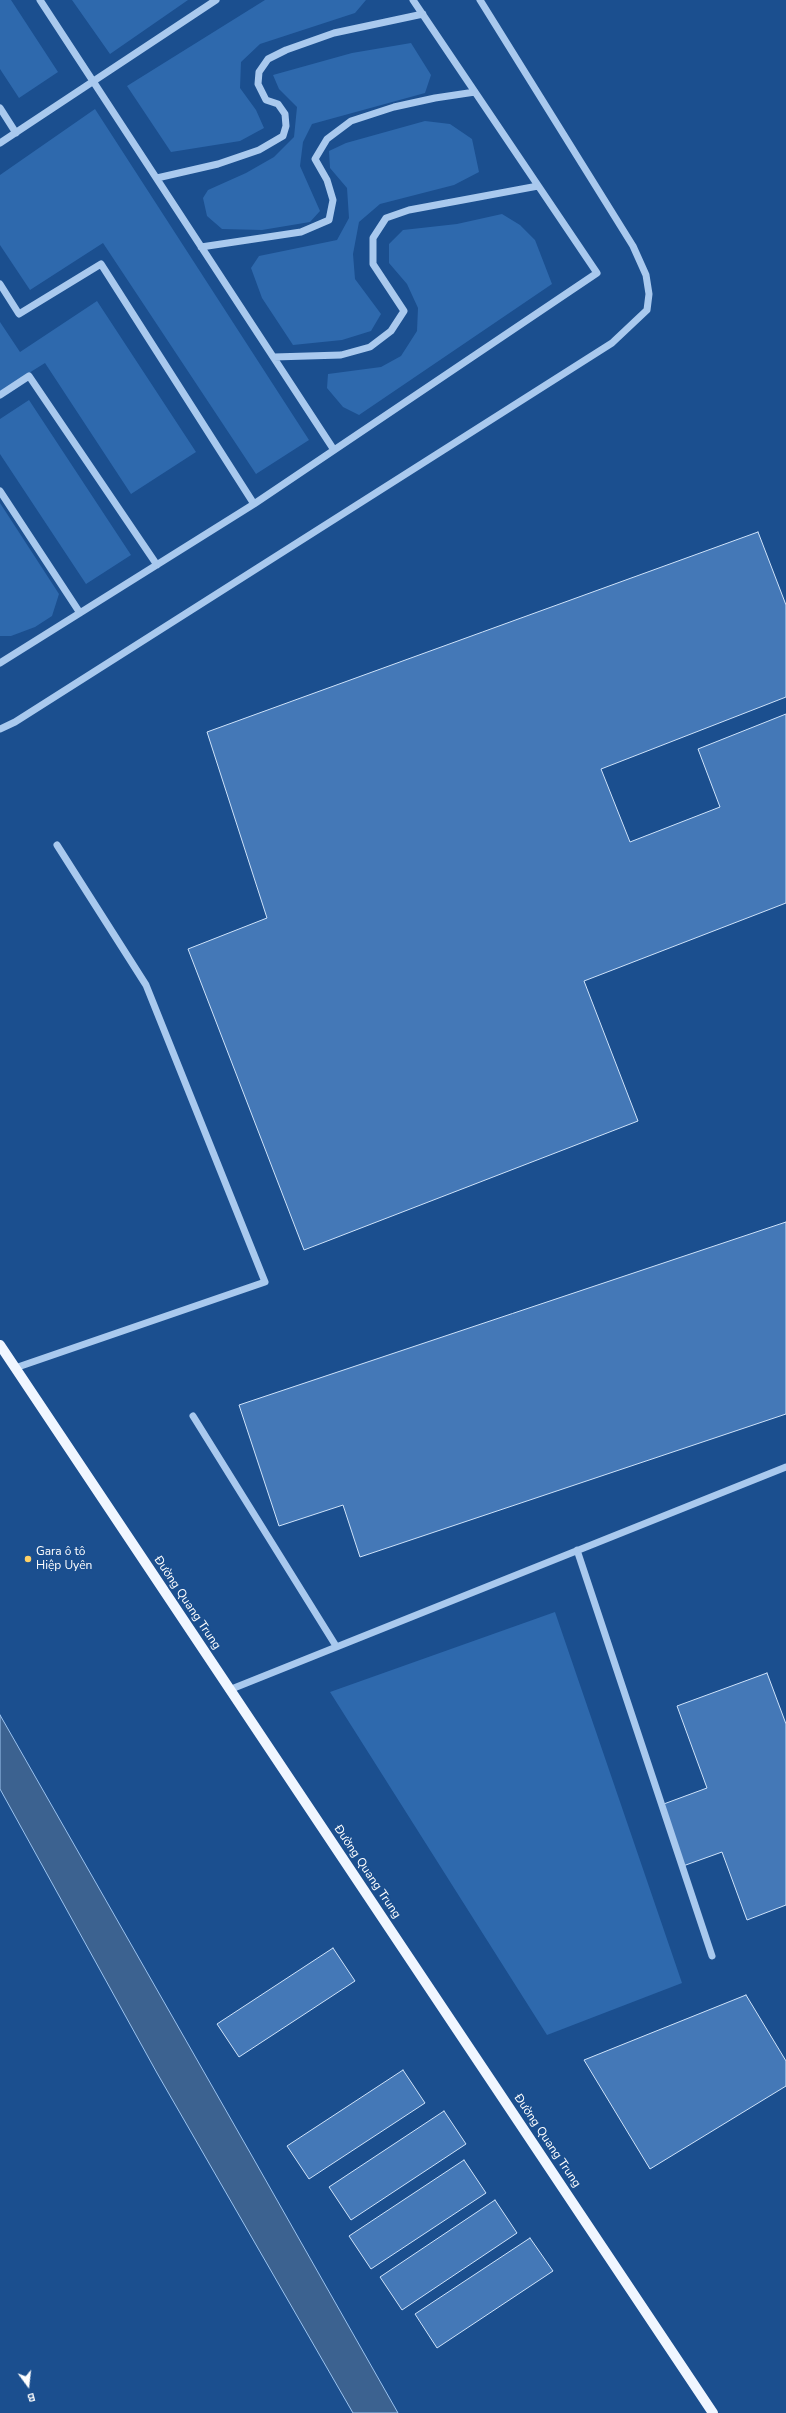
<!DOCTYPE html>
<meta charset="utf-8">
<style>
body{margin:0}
#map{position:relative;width:786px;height:2413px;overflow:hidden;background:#1b4f8f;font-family:"Nunito Sans",sans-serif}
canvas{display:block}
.north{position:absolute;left:8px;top:2365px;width:40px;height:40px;-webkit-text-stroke:3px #1b4f8f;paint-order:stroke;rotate:165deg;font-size:11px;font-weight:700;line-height:16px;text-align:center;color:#fff}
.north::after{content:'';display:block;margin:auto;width:14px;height:18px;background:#fff;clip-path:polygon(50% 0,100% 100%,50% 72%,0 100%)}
</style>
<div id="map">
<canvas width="786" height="2413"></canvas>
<div class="north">B</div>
</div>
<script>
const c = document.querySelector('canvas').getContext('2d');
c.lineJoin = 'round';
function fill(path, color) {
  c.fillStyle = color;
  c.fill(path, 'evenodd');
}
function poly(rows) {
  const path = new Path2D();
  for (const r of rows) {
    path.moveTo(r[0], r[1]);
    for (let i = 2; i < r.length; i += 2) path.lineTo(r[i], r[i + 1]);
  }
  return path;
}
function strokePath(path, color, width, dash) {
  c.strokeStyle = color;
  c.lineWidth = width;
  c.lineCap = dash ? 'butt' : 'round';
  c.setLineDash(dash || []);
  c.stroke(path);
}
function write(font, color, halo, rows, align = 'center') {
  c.font = font + ' "Nunito Sans",sans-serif';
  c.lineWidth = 3.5;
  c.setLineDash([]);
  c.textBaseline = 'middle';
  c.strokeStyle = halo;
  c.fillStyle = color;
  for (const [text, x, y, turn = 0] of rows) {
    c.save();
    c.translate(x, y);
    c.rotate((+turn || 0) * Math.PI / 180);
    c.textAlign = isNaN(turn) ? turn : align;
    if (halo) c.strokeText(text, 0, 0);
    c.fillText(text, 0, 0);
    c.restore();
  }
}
fill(poly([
 [0,0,11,0,58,72,19,98,0,69],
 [72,0,188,0,110,54],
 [265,0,366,0,355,13,260,44,241,62,240,88,256,110,264,128,240,141,171,152,127,86],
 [411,43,431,75,425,93,312,124,303,142,300,166,320,211,310,222,262,230,222,229,207,216,203,198,208,190,246,173,274,157,294,137,297,107,279,89,273,75,352,53],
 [95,109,309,440,256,474,103,243,30,290,0,245,0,175],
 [425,121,450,124,472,139,479,172,454,185,380,204,359,222,353,254,355,279,381,314,371,331,342,340,293,345,262,298,251,268,259,256,337,240,349,218,347,188,330,168,329,151,346,143],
 [502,214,520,225,535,240,552,284,359,415,343,407,327,388,328,374,381,367,401,356,417,331,418,308,407,284,389,263,389,244,403,230,457,224],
 [97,301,196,452,131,494,45,363,0,391,0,322,20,352],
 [29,400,131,555,86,584,0,454,0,419],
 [0,503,59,594,52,616,35,627,11,636,0,636],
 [555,1612,682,1983,547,2035,330,1692]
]), '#2e69ad');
const water = poly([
 [0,1715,248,2149,398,2413,353,2413,157,2073,0,1789,0,1715]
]);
fill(water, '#3c6290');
strokePath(water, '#9cc4f0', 1);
const building = poly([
 [758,532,786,605,786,697,601,769,630,842,720,807,698,749,786,714,786,903,584,981,638,1121,304,1250,188,949,267,918,207,732,758,532],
 [786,1222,786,1414,360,1557,343,1505,279,1526,239,1405,786,1222],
 [767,1673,786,1724,786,1905,747,1920,722,1852,683,1866,661,1805,707,1788,677,1706,767,1673],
 [333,1948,355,1981,239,2057,217,2024,333,1948],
 [746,1995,786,2061,786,2086,650,2169,584,2060,746,1995],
 [403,2070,425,2103,309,2179,287,2146,403,2070],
 [444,2111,466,2144,351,2220,329,2187,444,2111],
 [464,2160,486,2193,371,2269,349,2236,464,2160],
 [495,2200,517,2233,402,2310,380,2277,495,2200],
 [530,2238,553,2271,437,2348,415,2314,530,2238]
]);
fill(building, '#4478b7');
strokePath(building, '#cfe3fa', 1);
strokePath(poly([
 [40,0,334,450],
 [0,108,16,133],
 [0,143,216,0],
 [157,178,218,164,259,150,283,136,286,126,285,114,278,104,266,100,258,84,259,72,268,59,286,50,334,33,423,14],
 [201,247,301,232,329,220,333,200,327,180,315,159,327,139,351,121,394,107,435,98,475,92],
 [0,284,19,314,101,264,254,504],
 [274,357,341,355,370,347,391,331,404,311,373,264,373,238,386,218,409,210,538,186],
 [0,395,29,376,157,565],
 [0,491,80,613],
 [0,663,254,504,597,273,413,0],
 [0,729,15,722,612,343,647,310,649,294,646,275,633,246,480,0],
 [15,1368,265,1282,146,985,57,845],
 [193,1416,336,1646],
 [577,1550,712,1956],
 [229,1690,786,1467]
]), '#a9c9ee', 7);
strokePath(poly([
 [0,1345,713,2413]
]), '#f0f6ff', 10);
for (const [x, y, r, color] of [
 [28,1559,4,"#ffd166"]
]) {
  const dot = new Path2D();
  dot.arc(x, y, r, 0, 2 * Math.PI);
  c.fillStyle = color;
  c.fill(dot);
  strokePath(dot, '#1b4f8f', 1.5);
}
write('12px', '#fff', '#1b4f8f', [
 ["Gara ô tô",36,1552],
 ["Hiệp Uyên",36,1566]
], 'left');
write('12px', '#fff', '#1b4f8f', [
 ["Đường Quang Trung",187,1603,56],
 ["Đường Quang Trung",367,1872,56],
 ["Đường Quang Trung",547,2141,56]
]);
</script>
